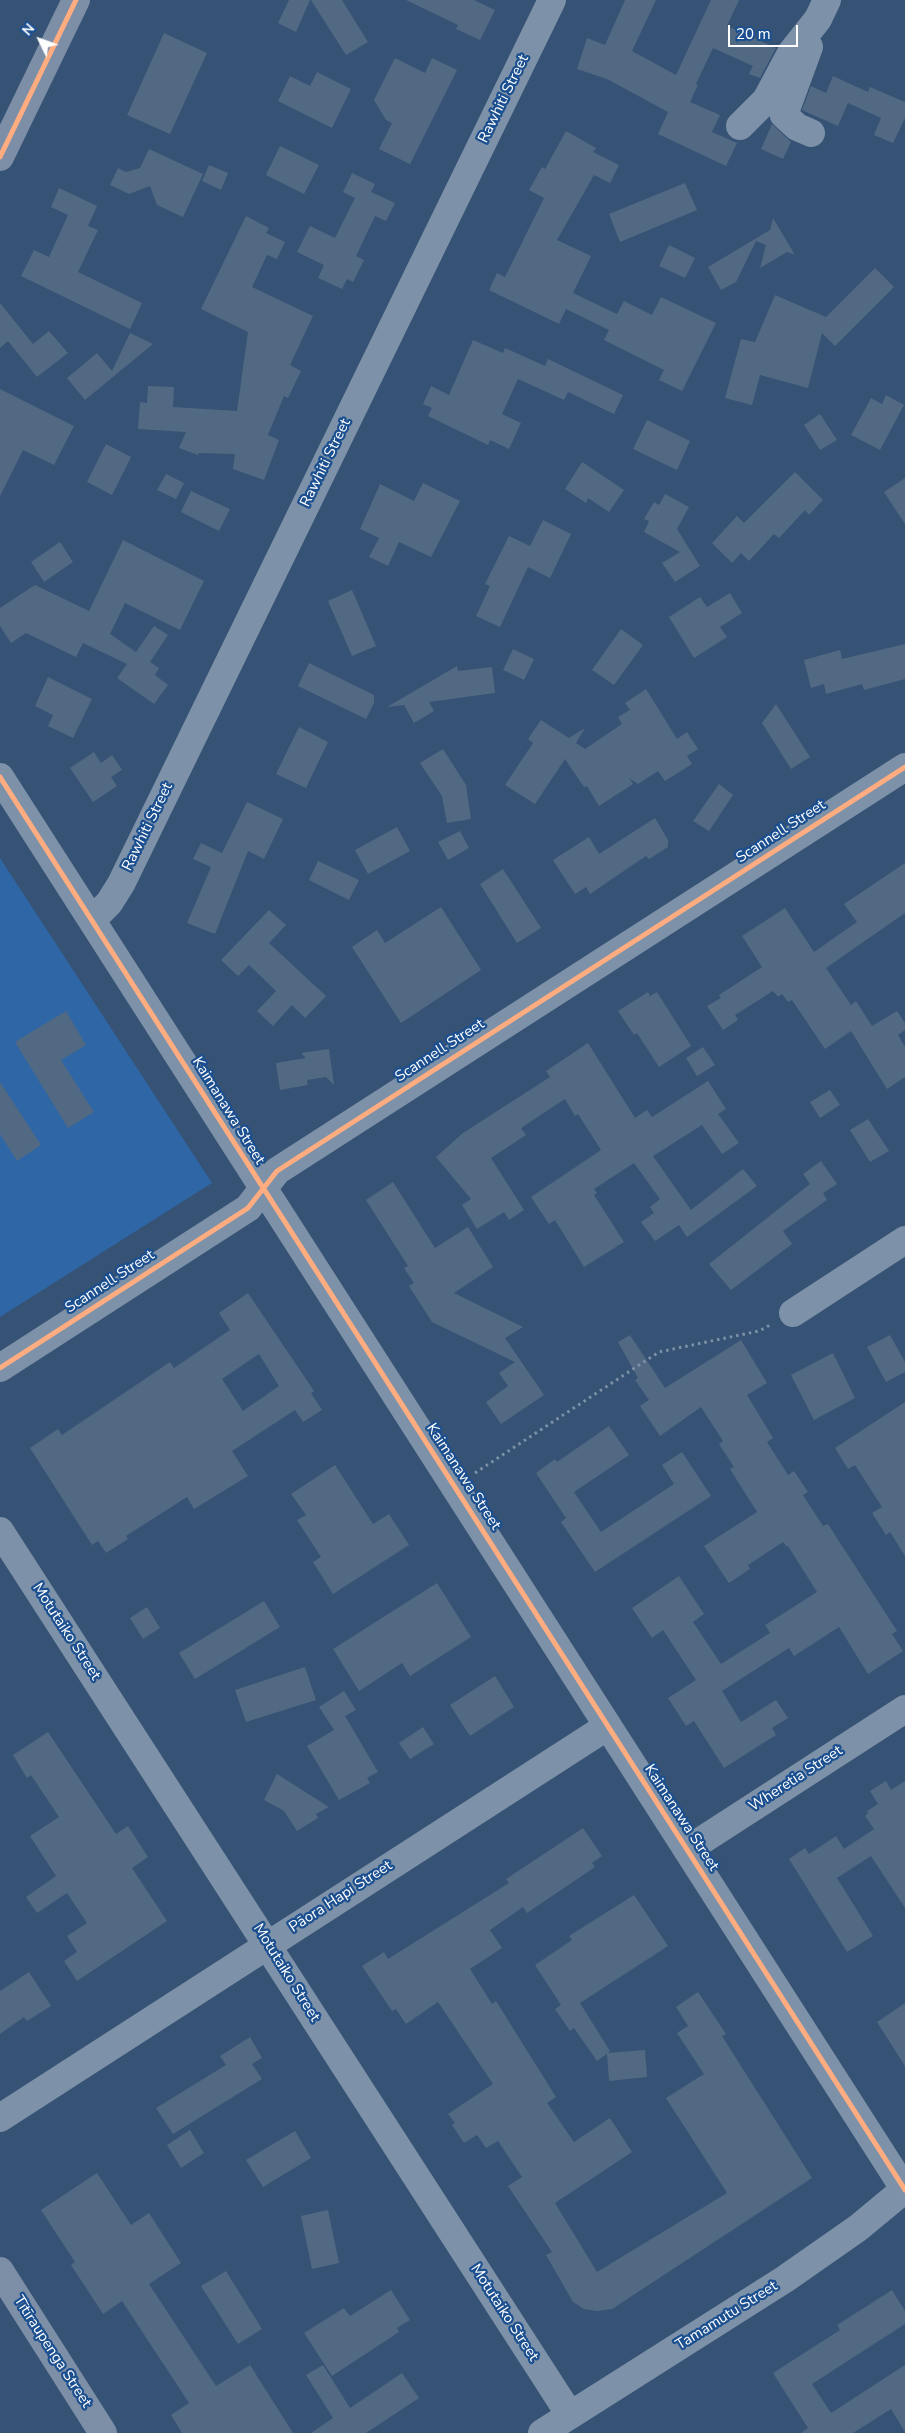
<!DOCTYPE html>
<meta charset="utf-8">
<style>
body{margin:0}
#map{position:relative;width:905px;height:2433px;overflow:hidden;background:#365274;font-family:"Nunito Sans",sans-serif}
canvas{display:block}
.north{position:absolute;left:15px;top:15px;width:50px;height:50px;-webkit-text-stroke:4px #1b4f8f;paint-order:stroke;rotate:312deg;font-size:14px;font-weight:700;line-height:20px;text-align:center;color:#fff}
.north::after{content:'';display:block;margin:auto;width:18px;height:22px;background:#fff;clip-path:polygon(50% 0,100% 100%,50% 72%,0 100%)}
.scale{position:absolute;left:728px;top:25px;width:70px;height:22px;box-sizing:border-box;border:2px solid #fff;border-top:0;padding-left:6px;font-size:15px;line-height:18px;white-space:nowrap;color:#fff;-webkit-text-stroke:4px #1b4f8f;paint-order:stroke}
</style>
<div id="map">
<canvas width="905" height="2433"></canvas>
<div class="north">N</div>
<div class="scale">20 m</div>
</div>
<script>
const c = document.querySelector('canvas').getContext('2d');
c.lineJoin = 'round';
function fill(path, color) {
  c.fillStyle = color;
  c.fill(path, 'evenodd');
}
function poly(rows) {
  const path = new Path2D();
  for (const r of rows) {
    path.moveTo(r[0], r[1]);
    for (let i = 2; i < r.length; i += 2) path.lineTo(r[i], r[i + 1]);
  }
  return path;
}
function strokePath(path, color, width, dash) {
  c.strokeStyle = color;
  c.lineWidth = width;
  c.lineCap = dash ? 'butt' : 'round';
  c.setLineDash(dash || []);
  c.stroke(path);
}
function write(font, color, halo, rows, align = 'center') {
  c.font = font + ' "Nunito Sans",sans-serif';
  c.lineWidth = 4.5;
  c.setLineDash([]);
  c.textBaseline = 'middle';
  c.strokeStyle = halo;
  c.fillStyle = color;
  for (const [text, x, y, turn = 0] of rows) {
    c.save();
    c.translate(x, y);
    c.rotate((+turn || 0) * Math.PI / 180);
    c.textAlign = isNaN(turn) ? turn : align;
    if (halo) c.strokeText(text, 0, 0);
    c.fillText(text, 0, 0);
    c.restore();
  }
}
fill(poly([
 [0,858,212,1183,0,1317]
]), '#2f66a5');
fill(poly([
 [289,0,310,0,296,32,278,23],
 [311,0,342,0,368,42,346,55],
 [406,0,474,0,495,10,480,40,456,29,458,25],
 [625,0,656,0,632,51,676,75,711,0,739,0,727,26,776,48,760,78,749,74,753,66,713,48,696,84,698,85,690,102,720,115,712,132,737,143,726,166,658,134,668,112,607,79,577,69,587,38,605,45],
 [164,33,207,53,170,134,127,115],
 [395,58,425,73,432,58,457,70,410,164,379,149,392,123,386,120,374,100],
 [317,72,351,89,332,128,278,101,290,76,310,86],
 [833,76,868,92,870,87,905,102,905,118,893,143,874,135,881,118,848,103,838,126,802,110,811,86,826,93],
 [772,124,791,142,783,159,761,149],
 [566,131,596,148,593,152,619,165,610,183,594,175,557,240,591,256,573,293,617,314,624,301,652,315,661,297,716,323,682,391,659,380,664,370,604,340,609,330,566,309,559,324,489,290,497,273,505,277,544,198,529,190,542,167,545,169],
 [280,146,319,165,304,194,266,175],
 [149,149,203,174,183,217,157,205,150,186,129,194,110,185,118,168,126,172,140,168],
 [209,165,228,173,221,190,202,181],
 [352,173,375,184,371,192,395,203,386,221,375,216,356,256,364,260,353,282,347,279,342,289,318,278,324,265,297,252,310,226,335,238,355,198,343,192],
 [685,183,697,210,620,242,609,214],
 [59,188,97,206,88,226,98,230,78,272,142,303,130,329,21,276,34,250,49,257,68,215,51,207],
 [246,216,269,228,266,233,285,242,277,259,267,255,252,287,313,316,290,365,301,371,288,398,284,396,268,435,279,440,264,480,233,469,235,454,199,453,198,455,179,448,186,432,138,429,140,402,147,403,148,386,174,387,173,407,237,411,248,332,201,309],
 [773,218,795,255,787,252,760,268,766,245,756,241,736,282,721,290,708,267,770,230],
 [669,245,695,258,685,278,659,266],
 [875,268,894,287,835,346,822,333,808,388,760,375,752,405,725,398,741,339,755,342,775,295,826,317],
 [0,303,33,344,49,331,68,353,37,377,8,341,0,348],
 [130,333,153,344,85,400,67,378,97,353,112,371],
 [473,340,503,353,505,348,545,366,548,359,623,395,614,414,568,392,564,400,518,379,502,414,521,423,509,449,490,440,488,445,428,416,432,408,423,404,431,386,449,395],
 [0,389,74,426,54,465,23,450,0,496],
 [886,395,904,405,880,450,851,435,871,398,882,404],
 [820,414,837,440,820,450,804,425],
 [647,420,690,441,677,470,633,449],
 [106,444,131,457,112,495,87,482],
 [582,462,624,490,609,512,588,498,586,503,565,489],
 [795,472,823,500,809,515,805,510,779,538,774,534,749,561,741,553,732,563,712,543,737,516,744,523],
 [166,474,184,483,176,499,157,490],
 [905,478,905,524,884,492],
 [423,483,460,501,431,557,399,542,388,566,369,557,379,538,360,529,380,484,414,501],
 [191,491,230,509,219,531,181,512],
 [665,494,689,507,677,529,700,566,675,582,662,563,680,552,644,532,649,521,644,519,654,502,659,505],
 [543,520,571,534,550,578,528,567,500,627,476,616,490,586,485,584,509,536,530,546],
 [123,540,204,581,180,630,125,603,110,634,136,652,154,626,168,635,150,662,159,668,155,675,168,685,154,704,117,678,127,664,83,643,76,657,26,633,11,643,0,626,0,608,35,585,89,611],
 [60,542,73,562,44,582,31,562],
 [352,590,376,646,352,656,328,601],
 [730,593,742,613,720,627,727,637,694,658,669,617,700,597,707,607],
 [621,629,643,645,614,685,592,670],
 [905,644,905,679,864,690,862,684,826,694,824,684,811,688,804,660,840,650,842,659],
 [513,649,534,659,524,680,503,670],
 [309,663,374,695,374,703,366,719,298,686],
 [457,666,458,671,492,667,495,693,429,702,434,711,414,723,404,705,387,707],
 [48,677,92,699,73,738,48,726,53,715,35,706],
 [646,689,677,739,687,732,698,749,687,756,692,764,665,781,658,771,638,784,629,778,633,784,599,806,587,786,584,787,565,759,535,804,505,785,533,743,528,739,541,720,569,738,585,728,576,743,585,749,622,724,618,717,630,710,625,703],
 [776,704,810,757,791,769,762,723],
 [299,727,328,742,306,788,276,774],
 [443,749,466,785,471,819,447,823,442,796,420,763],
 [94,752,101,763,112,755,122,770,111,777,117,786,93,802,70,768],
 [719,784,733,795,709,831,693,821],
 [247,802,283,819,264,859,248,851,215,934,187,923,211,867,193,859,201,843,222,853],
 [655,818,668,840,668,847,649,859,646,856,590,894,586,887,575,894,553,860,589,837,599,854],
 [397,827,410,851,368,874,355,850],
 [460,831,469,848,448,860,438,842],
 [318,861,359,880,349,900,309,880],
 [905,863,905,913,826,968,851,1005,856,1001,872,1026,897,1011,905,1023,905,1030,898,1035,905,1047,905,1077,887,1089,851,1031,825,1049,792,1000,788,1002,782,994,778,997,773,991,735,1015,738,1020,723,1030,707,1006,721,998,719,995,762,967,742,936,785,908,814,952,857,922,844,904],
 [503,869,541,928,517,943,480,884],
 [441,907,481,970,401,1023,352,947,377,930,385,943],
 [269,910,286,925,269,943,326,996,305,1018,292,1005,273,1026,257,1011,276,991,249,965,238,976,221,960],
 [648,992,650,996,657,992,691,1046,659,1067,637,1033,634,1035,618,1011],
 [66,1011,86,1045,61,1060,94,1112,68,1128,15,1042],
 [588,1043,635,1118,647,1110,652,1117,708,1081,726,1109,718,1114,739,1143,722,1154,702,1125,653,1156,691,1210,743,1169,757,1186,687,1237,679,1225,655,1241,641,1222,654,1213,650,1207,660,1199,634,1163,594,1189,597,1193,594,1195,624,1242,584,1267,555,1220,549,1224,531,1197,601,1150,578,1114,575,1116,565,1099,521,1128,526,1135,491,1158,524,1210,509,1220,504,1212,477,1229,462,1205,471,1199,436,1157,463,1133,550,1077,546,1071],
 [703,1047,715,1065,697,1076,686,1058],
 [329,1049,334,1085,326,1077,307,1080,308,1085,280,1090,276,1063,306,1058,301,1053],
 [0,1082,41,1145,17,1161,0,1134],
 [830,1090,840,1105,820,1118,810,1102],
 [868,1119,889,1151,870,1162,850,1130],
 [821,1161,837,1184,823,1193,827,1200,783,1231,792,1244,731,1290,709,1264,810,1184,803,1174],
 [393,1182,435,1248,468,1227,493,1267,454,1293,523,1327,505,1338,544,1395,501,1424,486,1402,508,1386,499,1373,515,1362,432,1322,409,1286,414,1283,404,1268,408,1266,366,1200],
 [248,1293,314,1391,311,1393,322,1410,303,1422,295,1410,232,1451,248,1476,194,1509,187,1497,126,1536,128,1539,106,1553,98,1541,92,1545,30,1448,58,1429,62,1435,170,1362,174,1368,230,1330,219,1313],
 [259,1354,279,1386,243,1411,222,1379],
 [630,1335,665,1388,741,1340,767,1383,747,1395,773,1438,767,1442,788,1475,794,1471,808,1492,803,1495,823,1526,828,1524,897,1631,892,1634,903,1651,868,1674,839,1627,794,1656,789,1648,722,1691,741,1722,776,1700,788,1718,772,1728,776,1735,724,1768,694,1721,686,1726,668,1698,696,1680,663,1630,652,1638,632,1608,679,1576,704,1614,693,1622,721,1664,770,1633,765,1625,817,1592,788,1546,787,1547,783,1542,748,1565,750,1569,729,1583,704,1546,757,1512,730,1469,734,1467,719,1444,723,1441,701,1407,660,1436,640,1406,649,1400,635,1380,638,1378,618,1342],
 [890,1335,905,1362,905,1372,886,1382,867,1347],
 [833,1353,855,1398,814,1420,791,1375],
 [905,1402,905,1556,890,1532,886,1535,872,1513,882,1507,855,1465,848,1469,835,1448],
 [609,1426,629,1455,574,1492,601,1532,674,1484,662,1465,682,1452,711,1496,595,1572,561,1522,566,1518,536,1473,555,1459,557,1462],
 [335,1465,373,1524,389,1514,409,1545,333,1594,313,1562,321,1557,297,1520,306,1515,291,1494],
 [437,1583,471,1637,410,1676,402,1663,359,1691,333,1649],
 [264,1601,280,1627,195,1679,179,1653],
 [147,1607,160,1628,143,1639,130,1618],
 [305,1667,316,1700,246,1722,235,1690],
 [495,1676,514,1707,470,1736,450,1705],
 [344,1691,356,1710,345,1716,378,1772,367,1778,370,1783,339,1800,307,1746,334,1730,319,1707],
 [423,1727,434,1744,410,1759,399,1743],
 [48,1732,116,1834,128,1826,148,1857,132,1868,167,1921,77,1981,64,1961,77,1952,67,1936,87,1923,67,1893,37,1913,26,1897,56,1876,30,1836,59,1817,31,1775,27,1778,13,1755],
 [277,1774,329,1807,316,1814,318,1818,297,1831,284,1811,264,1800],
 [886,1781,891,1790,905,1781,905,1908,871,1856,837,1878,873,1936,847,1952,789,1859,805,1848,809,1854,836,1836,844,1849,874,1829,865,1816,868,1813,867,1811,878,1804,870,1791],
 [583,1828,602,1856,592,1863,595,1867,527,1913,523,1907,490,1930,502,1948,470,1969,492,2004,496,2001,556,2097,547,2103,574,2142,610,2118,632,2152,555,2203,597,2272,727,2193,666,2098,704,2074,677,2033,688,2026,676,2007,698,1992,726,2034,722,2036,812,2178,612,2309,597,2311,584,2309,573,2302,546,2255,552,2252,508,2186,522,2177,498,2141,486,2148,477,2135,464,2143,452,2125,455,2123,448,2114,493,2084,438,2002,406,2024,396,2009,392,2011,362,1966,384,1952,388,1959,474,1905,509,1883,506,1879],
 [634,1895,668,1946,580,2003,610,2051,608,2053,645,2050,647,2077,609,2081,607,2054,597,2061,574,2028,570,2031,555,2009,561,2005,535,1965,572,1940,569,1936],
 [29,1972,51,2006,27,2021,24,2017,0,2034,0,1991],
 [905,2003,905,2066,877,2022],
 [250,2037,262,2058,252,2064,262,2079,173,2134,156,2108,226,2065,220,2056],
 [190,2130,204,2153,181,2168,167,2145],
 [295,2131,311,2158,263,2187,246,2160],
 [97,2173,131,2225,149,2213,181,2263,149,2284,216,2386,250,2365,293,2433,182,2433,171,2415,189,2403,122,2301,103,2314,71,2265,75,2262,41,2210],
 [328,2210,339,2263,312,2269,301,2216],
 [226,2271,262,2329,238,2344,201,2286],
 [391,2290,410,2320,397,2328,399,2332,332,2376,304,2333,344,2308,350,2316],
 [892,2290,905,2311,905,2324,812,2384,831,2413,905,2365,905,2432,891,2409,853,2433,801,2433,808,2428,773,2373,840,2330,837,2325],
 [323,2365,350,2408,402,2373,419,2398,366,2433,311,2433,333,2418,306,2375]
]), '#526984');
strokePath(poly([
 [475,1473,659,1352,759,1331,772,1324]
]), '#7d92a8', 3, [2.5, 4]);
strokePath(poly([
 [809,47,784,115,797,127,811,133],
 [740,126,766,100,791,53,818,19,827,0],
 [0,777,905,2190],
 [92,920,109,903,121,884,552,0],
 [793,1313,905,1240],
 [0,1368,248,1208,277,1171,905,767],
 [0,1531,570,2415],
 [687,1850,905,1709],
 [0,2118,608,1726],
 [542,2433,785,2279,858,2228,905,2189]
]), '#7d92a8', 28);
strokePath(poly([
 [0,157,76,0],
 [0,2271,103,2433]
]), '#7d8ea7', 28);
strokePath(poly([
 [0,157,76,0],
 [0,777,905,2190],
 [0,1368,248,1208,277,1171,905,767]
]), '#ffac80', 5);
write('15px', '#fff', '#1b4f8f', [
 ["Rawhiti Street",504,99,-64],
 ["Rawhiti Street",326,463,-64],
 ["Rawhiti Street",148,827,-64],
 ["Scannell Street",781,832,-33],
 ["Scannell Street",440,1051,-33],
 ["Kaimanawa Street",228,1111,58],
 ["Scannell Street",110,1282,-33],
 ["Kaimanawa Street",463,1477,57],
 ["Motutaiko Street",66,1632,57],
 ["Wheretia Street",796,1779,-33],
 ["Kaimanawa Street",681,1818,57],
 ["Pāora Hapi Street",341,1897,-33],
 ["Motutaiko Street",286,1973,58],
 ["Motutaiko Street",504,2313,57],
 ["Tamamutu Street",727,2316,-32],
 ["Tītīraupenga Street",52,2352,57]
]);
</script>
